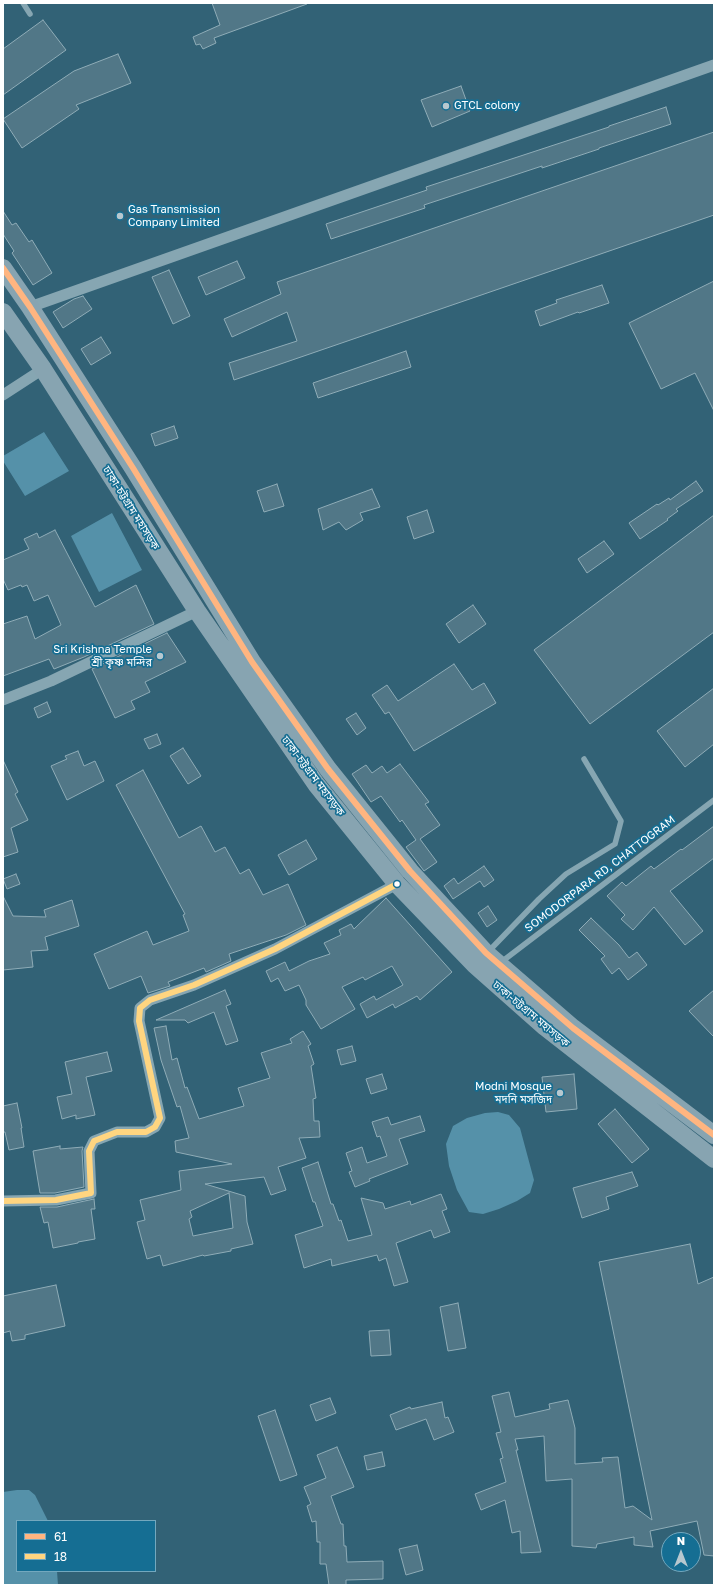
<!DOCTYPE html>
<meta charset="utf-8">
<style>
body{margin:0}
#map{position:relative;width:717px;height:1588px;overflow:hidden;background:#326276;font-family:"Golos Text",sans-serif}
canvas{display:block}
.frame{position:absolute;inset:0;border:4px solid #fff;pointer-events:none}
.legend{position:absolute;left:16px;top:1520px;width:140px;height:52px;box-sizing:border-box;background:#156e93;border:1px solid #73a8be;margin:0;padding:5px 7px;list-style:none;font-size:12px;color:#fff}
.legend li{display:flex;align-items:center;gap:8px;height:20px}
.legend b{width:20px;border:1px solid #73a8be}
.north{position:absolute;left:661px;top:1532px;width:40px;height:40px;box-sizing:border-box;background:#156e93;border:1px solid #73a8be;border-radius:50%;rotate:0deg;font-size:11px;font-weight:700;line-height:16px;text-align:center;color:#fff}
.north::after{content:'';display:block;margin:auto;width:14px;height:18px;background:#b7c8cf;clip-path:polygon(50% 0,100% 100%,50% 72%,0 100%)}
</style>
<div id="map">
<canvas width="717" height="1588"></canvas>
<div class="frame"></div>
<ul class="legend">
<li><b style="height:5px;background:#ffb580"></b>61</li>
<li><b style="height:5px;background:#ffd580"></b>18</li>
</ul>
<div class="north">N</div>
</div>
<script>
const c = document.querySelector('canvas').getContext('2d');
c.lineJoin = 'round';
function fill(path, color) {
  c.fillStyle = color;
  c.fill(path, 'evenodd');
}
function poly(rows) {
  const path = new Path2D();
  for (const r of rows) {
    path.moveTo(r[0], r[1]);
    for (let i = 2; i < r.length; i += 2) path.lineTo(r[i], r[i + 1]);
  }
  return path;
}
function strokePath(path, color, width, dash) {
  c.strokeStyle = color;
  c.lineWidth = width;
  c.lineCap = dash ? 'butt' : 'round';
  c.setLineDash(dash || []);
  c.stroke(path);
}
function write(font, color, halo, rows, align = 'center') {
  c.font = font + ' "Golos Text","Noto Sans Bengali",sans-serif';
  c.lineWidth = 3.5;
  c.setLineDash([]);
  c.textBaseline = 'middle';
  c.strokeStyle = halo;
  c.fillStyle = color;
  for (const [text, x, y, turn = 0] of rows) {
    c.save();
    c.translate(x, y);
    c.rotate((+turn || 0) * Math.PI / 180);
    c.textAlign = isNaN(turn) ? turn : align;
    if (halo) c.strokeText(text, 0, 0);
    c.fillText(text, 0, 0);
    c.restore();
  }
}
fill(poly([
 [44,432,69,471,25,496,3,461,3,456],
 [112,513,142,570,99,592,71,536],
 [498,1112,509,1115,520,1128,534,1180,530,1193,517,1201,499,1209,483,1214,469,1212,457,1190,449,1166,446,1144,453,1126,467,1118,485,1113],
 [17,1490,29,1490,35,1495,48,1521,17,1521,17,1571,57,1571,58,1585,3,1585,3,1492]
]), '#5591a9');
const building = poly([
 [212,3,307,3,307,4,214,38,216,43,203,49,200,44,196,45,193,37,220,25,212,3],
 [43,20,66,50,3,95,3,49,43,20],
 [118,54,131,83,76,105,79,109,22,148,3,119,74,71,118,54],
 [461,86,470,111,432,127,421,100,461,86],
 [666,107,671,124,599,148,599,149,542,168,542,166,424,205,425,208,331,239,326,224,427,190,426,187,609,127,609,126,666,107],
 [714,132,714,215,234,380,229,363,297,341,287,312,232,337,224,319,281,294,277,282,714,132],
 [3,211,12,225,16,223,29,242,32,240,52,273,33,285,12,253,14,251,3,234,3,211],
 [237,261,245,278,206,295,198,277,237,261],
 [169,270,190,316,173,324,152,277,169,270],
 [714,281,714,411,695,373,661,389,629,323,714,281],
 [602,285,609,303,579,313,578,312,540,326,535,311,557,303,556,300,602,285],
 [83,296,92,309,63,328,53,312,74,299,83,296],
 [101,337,111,353,91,365,81,349,101,337],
 [406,351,411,367,318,398,313,383,406,351],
 [174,426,178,438,155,446,151,434,174,426],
 [696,481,703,491,676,509,678,511,667,519,668,520,640,539,629,523,657,504,658,505,669,498,670,500,696,481],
 [277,484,284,506,264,512,257,491,277,484],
 [372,489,380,507,360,513,363,520,346,530,339,522,323,530,318,509,372,489],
 [427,510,434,532,414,539,407,517,427,510],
 [714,515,714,632,590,724,534,650,714,515],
 [55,530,95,607,136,585,154,624,84,657,54,669,49,659,3,676,3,624,27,616,35,639,61,625,48,595,34,601,27,585,22,587,21,585,8,590,3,579,3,560,29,549,24,539,37,533,39,538,55,530],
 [604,541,614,554,587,573,578,559,604,541],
 [473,605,486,624,459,643,446,624,473,605],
 [167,633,186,662,145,682,150,692,131,701,135,709,115,718,92,669,167,633],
 [454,664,472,690,484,683,496,703,414,751,389,712,385,714,372,695,387,685,398,701,454,664],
 [714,688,714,744,685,767,657,731,714,688],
 [47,702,51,712,38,718,34,708,47,702],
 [356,713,366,728,357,735,346,719,356,713],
 [157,734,161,744,149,749,144,739,157,734],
 [183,748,201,776,188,784,170,756,183,748],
 [78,751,84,766,95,761,104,781,67,800,51,766,67,759,65,756,78,751],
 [3,760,18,792,15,794,28,820,11,828,18,852,3,857,3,760],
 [400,764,429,802,425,804,440,825,420,839,437,862,424,871,406,847,416,840,402,820,400,822,381,796,371,802,352,774,366,765,372,773,382,766,387,773,400,764],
 [143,770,179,838,201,826,215,852,225,847,240,874,249,869,263,895,288,884,306,925,286,935,229,954,231,961,206,972,204,968,168,982,170,986,148,993,141,976,109,989,94,954,147,931,153,945,189,931,183,915,185,914,116,785,143,770],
 [714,826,714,858,670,891,703,931,685,945,654,907,633,930,621,919,625,915,607,896,622,882,626,886,651,866,654,869,681,849,682,850,714,826],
 [306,840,317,859,289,875,278,855,306,840],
 [484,866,494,880,484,887,480,881,453,899,444,886,454,878,458,884,484,866],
 [16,874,20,884,7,889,3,879,16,874],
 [3,896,13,916,46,917,44,910,72,900,79,926,45,937,48,950,31,951,33,967,3,970,3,896],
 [386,898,452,972,420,1000,417,996,395,1008,393,1004,367,1018,360,1004,374,996,376,1000,403,985,392,966,365,980,363,977,342,987,355,1009,321,1029,306,1005,306,1000,299,985,285,991,278,978,271,982,266,971,285,962,289,971,309,961,330,954,324,943,341,935,339,930,351,924,354,929,386,898],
 [488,906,497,920,487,927,478,913,488,906],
 [591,918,619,945,629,958,637,952,647,965,628,980,619,968,612,974,601,959,605,956,579,930,591,918],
 [225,990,231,1004,226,1006,238,1041,226,1045,214,1012,188,1023,185,1020,156,1020,225,990],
 [714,990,714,1037,689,1011,714,990],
 [166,1026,172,1060,177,1058,185,1088,187,1087,199,1119,244,1106,238,1088,270,1078,261,1053,292,1043,290,1039,303,1031,311,1044,308,1046,314,1064,311,1066,316,1098,313,1099,314,1121,319,1121,320,1137,299,1138,306,1158,278,1167,286,1190,271,1195,264,1177,205,1184,245,1196,247,1222,253,1244,231,1249,231,1251,204,1256,203,1255,163,1266,160,1255,147,1259,137,1222,145,1220,140,1200,181,1190,179,1171,232,1164,176,1152,175,1141,189,1138,180,1106,177,1107,161,1060,154,1028,166,1026],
 [229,1193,233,1228,193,1236,189,1219,192,1217,190,1211,229,1193],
 [352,1046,356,1061,341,1065,337,1050,352,1046],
 [107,1052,112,1071,86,1077,95,1115,76,1119,76,1115,62,1119,57,1097,72,1094,65,1062,107,1052],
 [382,1074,387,1089,371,1094,366,1079,382,1074],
 [574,1074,577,1109,546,1112,542,1077,574,1074],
 [17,1103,22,1128,21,1128,24,1147,9,1150,5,1132,3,1132,3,1106,17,1103],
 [615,1109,649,1149,632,1163,598,1124,615,1109],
 [420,1116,425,1131,399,1139,408,1164,369,1179,370,1181,355,1187,349,1172,352,1171,346,1153,362,1147,367,1163,387,1156,380,1136,377,1137,372,1122,388,1117,391,1125,420,1116],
 [60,1146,60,1149,83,1147,82,1151,84,1187,55,1193,40,1193,33,1151,60,1146],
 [318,1162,331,1204,333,1204,339,1221,341,1220,348,1241,372,1235,361,1198,383,1203,385,1209,410,1201,411,1205,441,1194,447,1209,442,1211,450,1232,434,1238,431,1230,396,1243,408,1282,394,1286,386,1258,379,1261,377,1255,332,1266,331,1259,304,1268,295,1235,323,1226,315,1202,313,1202,302,1168,318,1162],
 [632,1172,638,1186,606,1197,609,1209,582,1218,573,1188,632,1172],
 [94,1199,95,1209,91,1209,95,1239,78,1242,78,1243,53,1248,48,1222,44,1223,40,1207,57,1207,94,1199],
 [690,1244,698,1284,714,1277,714,1556,704,1555,697,1521,650,1531,653,1547,634,1545,634,1537,597,1544,596,1548,572,1546,572,1479,546,1481,544,1436,515,1439,518,1450,516,1450,541,1552,521,1553,520,1531,512,1533,505,1500,481,1510,475,1494,506,1482,500,1459,503,1458,496,1433,501,1432,492,1396,509,1392,515,1417,550,1409,549,1404,568,1400,575,1428,575,1464,603,1462,602,1458,618,1457,625,1508,633,1506,652,1520,599,1262,690,1244],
 [56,1285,65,1326,25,1335,25,1339,12,1341,10,1331,3,1333,3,1296,56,1285],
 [458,1303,466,1348,448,1351,440,1307,458,1303],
 [389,1330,391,1355,371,1356,369,1331,389,1330],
 [330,1398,336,1413,316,1421,310,1405,330,1398],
 [442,1402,445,1418,448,1417,454,1432,434,1440,426,1419,396,1430,390,1415,410,1407,411,1409,442,1402],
 [275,1410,297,1475,280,1481,258,1416,275,1410],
 [337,1447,354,1487,331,1496,341,1524,343,1524,344,1546,346,1546,347,1562,383,1561,383,1579,346,1580,346,1585,329,1585,326,1564,320,1564,320,1542,317,1542,316,1521,312,1522,307,1506,311,1504,304,1487,326,1478,317,1455,337,1447],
 [382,1452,385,1466,367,1470,364,1456,382,1452],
 [417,1545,423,1570,406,1575,399,1549,417,1545]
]);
fill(building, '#517787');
strokePath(building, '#8facb7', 1);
strokePath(poly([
 [23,3,30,14],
 [488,952,539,899,566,874,615,844,621,821,584,759],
 [500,963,714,800]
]), '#86a6b2', 5.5);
strokePath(poly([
 [30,307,714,65],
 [3,395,43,369],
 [3,700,51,681,197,611],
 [3,1201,56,1200,91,1193,89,1151,94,1141,117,1132,146,1132,155,1127,160,1118,139,1021,140,1008,150,1000,194,985,275,949,397,884]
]), '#86a6b2', 11);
strokePath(poly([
 [3,268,30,307,133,468,252,662,328,769,410,871,486,953,573,1028,714,1135],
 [3,312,43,369,197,611,316,784,397,884,475,965,545,1027,714,1159]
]), '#87a4b1', 18);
strokePath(poly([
 [3,268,30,307,133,468,252,662,328,769,410,871,486,953,573,1028,714,1135]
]), '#ffb580', 6);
strokePath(poly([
 [3,1201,56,1200,91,1193,89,1151,94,1141,117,1132,146,1132,155,1127,160,1118,139,1021,140,1008,150,1000,194,985,275,949,397,884]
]), '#ffd580', 6);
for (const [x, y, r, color] of [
 [446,106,4,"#b7c8cf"],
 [120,216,4,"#b7c8cf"],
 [160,656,4,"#b7c8cf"],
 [397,884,3.5,"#fff"],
 [560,1093,4,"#b7c8cf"]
]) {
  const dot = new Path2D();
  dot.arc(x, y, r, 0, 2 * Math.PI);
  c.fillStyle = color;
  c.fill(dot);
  strokePath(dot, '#156e93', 1.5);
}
write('11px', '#fff', '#156e93', [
 ["GTCL colony",454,106],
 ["Gas Transmission",128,210],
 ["Company Limited",128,223],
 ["Sri Krishna Temple",152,650,"right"],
 ["শ্রী কৃষ্ণ মন্দির",152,663,"right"],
 ["Modni Mosque",552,1087,"right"],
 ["মদনি মসজিদ",552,1100,"right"]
], 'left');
write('11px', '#fff', '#156e93', [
 ["ঢাকা-চট্টগ্রাম মহাসড়ক",131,508,58],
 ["ঢাকা-চট্টগ্রাম মহাসড়ক",313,776,53],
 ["SOMODORPARA RD, CHATTOGRAM",600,874,-37],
 ["ঢাকা-চট্টগ্রাম মহাসড়ক",531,1014,40]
]);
</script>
